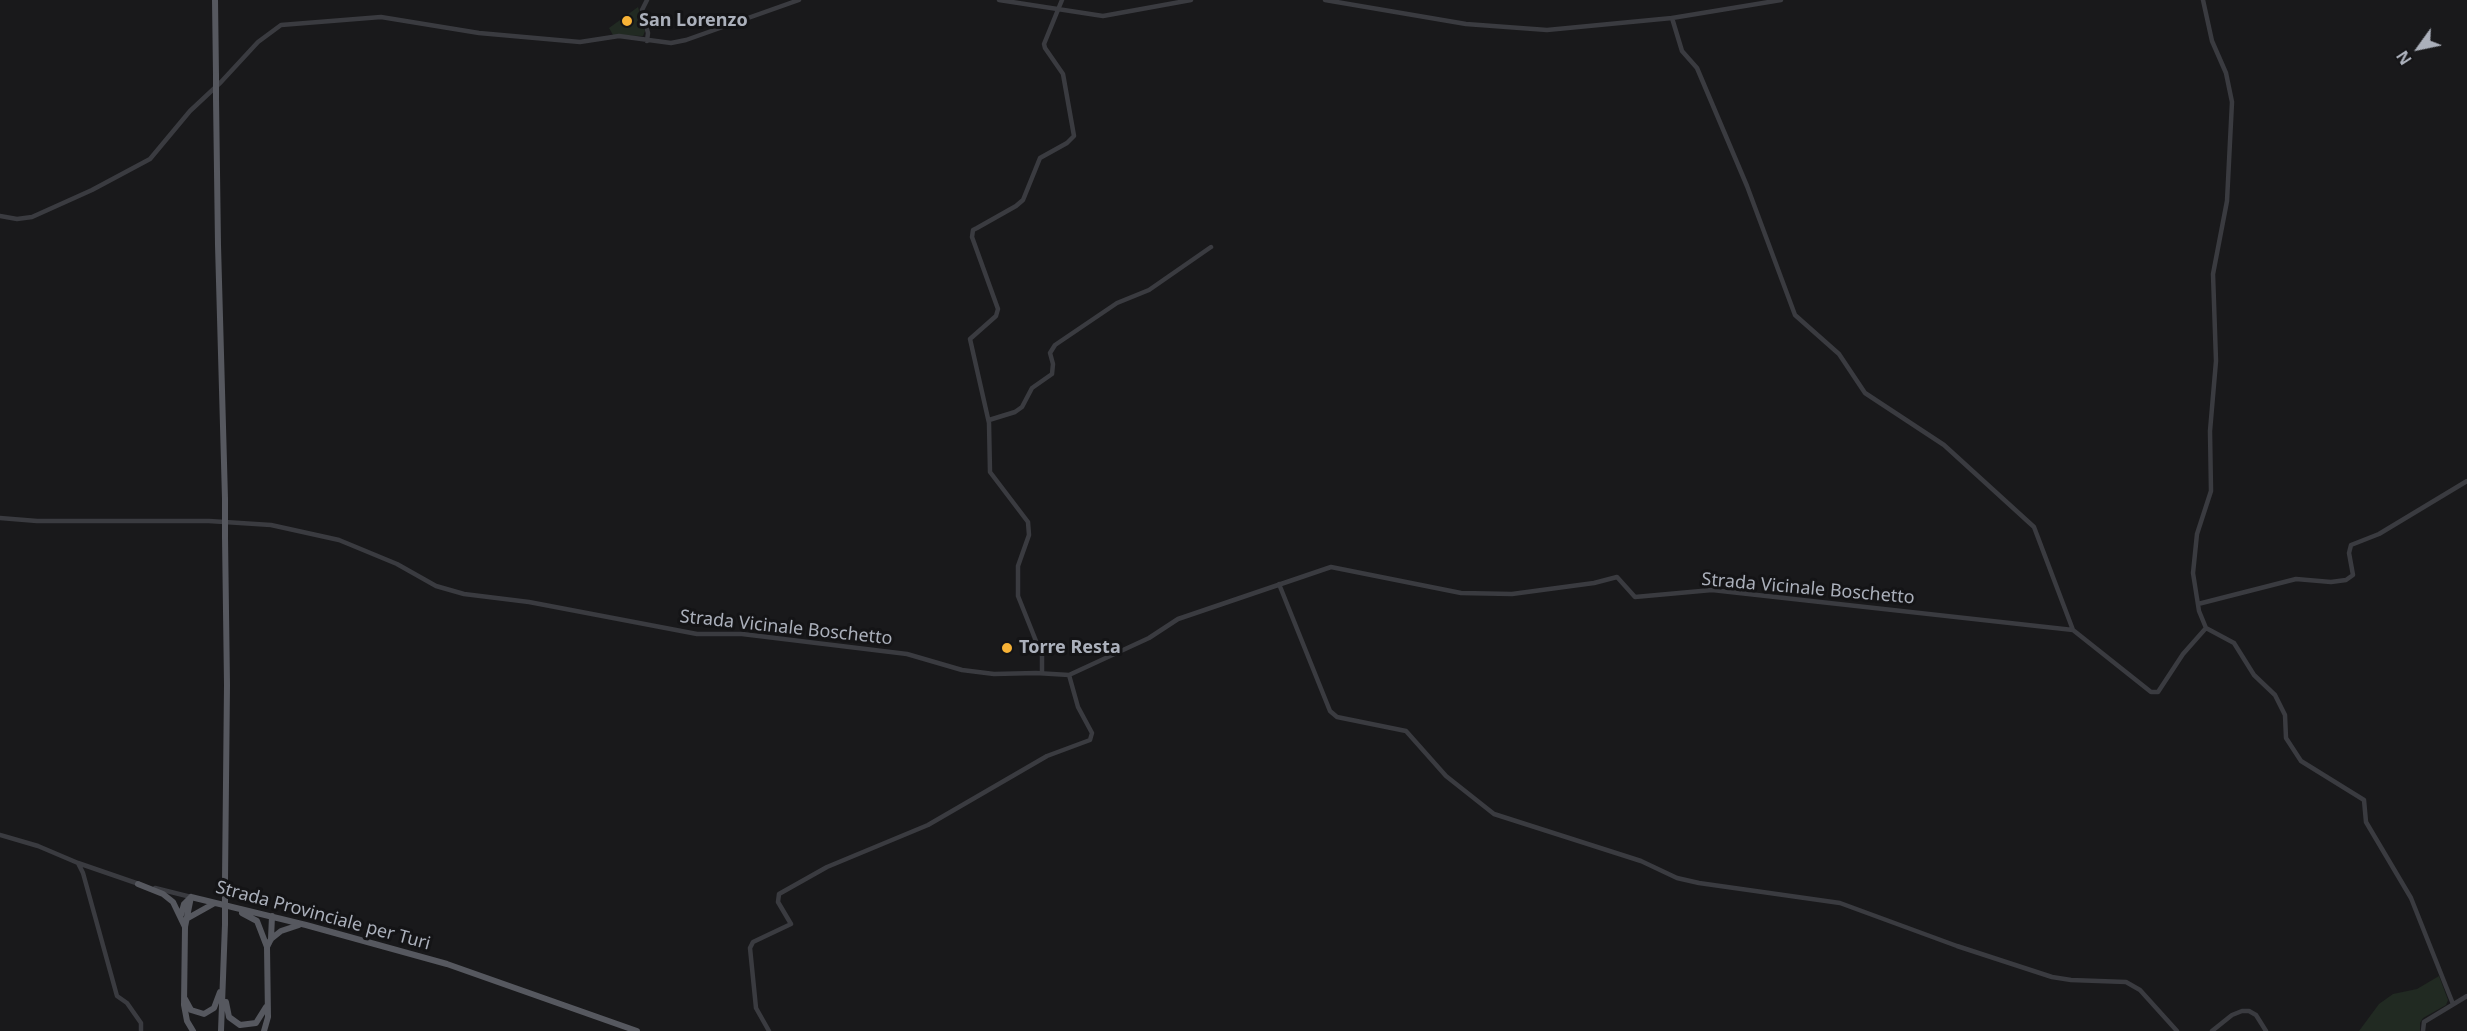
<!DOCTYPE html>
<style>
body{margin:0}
#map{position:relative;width:2467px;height:1031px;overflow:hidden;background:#19191b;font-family:"Noto Sans",sans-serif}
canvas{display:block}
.north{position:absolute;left:2389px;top:18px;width:60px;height:60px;-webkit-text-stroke:4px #141416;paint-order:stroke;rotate:237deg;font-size:16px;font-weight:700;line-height:24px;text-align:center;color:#abb0bb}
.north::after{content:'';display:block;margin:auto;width:21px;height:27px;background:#abb0bb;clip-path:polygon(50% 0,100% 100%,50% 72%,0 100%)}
</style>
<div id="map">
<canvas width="2467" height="1031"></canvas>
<div class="north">N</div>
</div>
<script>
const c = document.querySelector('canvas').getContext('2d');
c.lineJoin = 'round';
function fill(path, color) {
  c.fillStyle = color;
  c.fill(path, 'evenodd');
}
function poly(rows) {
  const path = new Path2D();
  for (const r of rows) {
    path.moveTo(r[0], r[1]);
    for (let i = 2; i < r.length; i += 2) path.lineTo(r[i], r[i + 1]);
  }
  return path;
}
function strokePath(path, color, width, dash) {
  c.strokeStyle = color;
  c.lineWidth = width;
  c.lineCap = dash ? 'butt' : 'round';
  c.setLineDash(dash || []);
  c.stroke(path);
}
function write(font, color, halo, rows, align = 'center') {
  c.font = font + ' "Noto Sans",sans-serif';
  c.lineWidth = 6;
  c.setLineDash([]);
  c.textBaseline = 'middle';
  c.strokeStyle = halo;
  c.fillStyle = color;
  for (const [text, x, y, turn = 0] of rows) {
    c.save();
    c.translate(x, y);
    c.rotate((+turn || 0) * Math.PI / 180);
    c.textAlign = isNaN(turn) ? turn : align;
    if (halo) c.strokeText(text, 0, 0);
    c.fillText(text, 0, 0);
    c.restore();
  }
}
fill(poly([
 [638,7,645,31,643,36,613,35,609,28],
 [2439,976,2448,1000,2446,1005,2423,1018,2420,1023,2420,1031,2359,1031,2379,1004,2393,994,2417,989]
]), '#212a22');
strokePath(poly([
 [647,0,642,10,648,33,647,41],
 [999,0,1103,16,1191,0],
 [1325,0,1466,24,1547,30,1672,18,1781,0],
 [2203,0,2212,41,2226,73,2232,102,2227,201,2213,274,2216,361,2210,431,2211,491,2197,534,2193,573,2199,611,2206,628,2234,643,2254,675,2275,695,2285,715,2286,738,2301,761,2364,800,2366,822,2411,898,2453,1004],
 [1672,18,1682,51,1697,68,1747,186,1795,315,1839,354,1865,393,1944,445,2034,527,2073,630,2151,692,2158,692,2183,654,2206,628],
 [0,216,17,219,32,217,92,190,150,159,190,111,221,82,258,42,281,25,381,17,479,33,580,42,619,36,671,43,686,40,799,0],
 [989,420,1015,412,1022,407,1032,388,1052,374,1053,364,1050,353,1055,345,1117,303,1149,290,1211,247],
 [0,518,37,521,209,521,271,525,339,540,397,564,436,586,464,594,529,602,697,634,742,634,907,654,962,670,994,674,1036,673,1069,675,1149,638,1178,619,1331,567,1461,593,1512,594,1594,583,1617,577,1635,597,1712,590,2073,630],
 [1279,584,1330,711,1337,717,1406,731,1446,776,1494,814,1641,861,1677,878,1699,883,1840,903,1957,946,2052,977,2071,980,2126,982,2140,990,2177,1031],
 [2198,604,2296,579,2331,582,2346,580,2353,575,2349,553,2351,545,2379,534,2467,481],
 [1042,673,1042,656,1018,596,1018,566,1029,535,1028,522,990,472,989,423,970,339,996,316,998,309,972,237,973,230,977,228,1016,206,1023,200,1040,158,1067,143,1074,136,1063,74,1045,48,1044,44,1062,0],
 [0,835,38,846,78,863,139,884],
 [78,863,83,873,117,996,127,1003,141,1023,141,1031],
 [155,888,191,897],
 [769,1031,756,1008,750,948,753,942,791,924,778,902,779,894,827,867,928,825,1047,756,1090,740,1092,733,1078,707,1069,675],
 [2212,1031,2232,1015,2242,1011,2249,1011,2256,1015,2266,1031],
 [2423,1031,2424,1022,2467,996]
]), '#3a3b40', 4.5);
strokePath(poly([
 [215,0,216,75],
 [216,98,218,245,225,499],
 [225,880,227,685,225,537],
 [138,884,163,894,173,902,185,927],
 [191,897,306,925,447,964,637,1031],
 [191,897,185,927,184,1005,187,1021,193,1031],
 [242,913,257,921,267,947,268,1017,264,1031],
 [181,915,184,904,191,897],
 [188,918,213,904],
 [271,939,272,916],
 [267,947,271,939,281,931,299,925],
 [185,999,191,1010,204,1014,214,1008,220,992],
 [226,1002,229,1017,240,1025,256,1023,266,1007],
 [221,1031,225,924]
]), '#56585f', 6);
strokePath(poly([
 [216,75,216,98],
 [225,499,225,537],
 [225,880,225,924]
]), '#56585f', 6);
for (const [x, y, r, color] of [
 [627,21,6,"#f7b236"],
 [1007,648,6,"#f7b236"]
]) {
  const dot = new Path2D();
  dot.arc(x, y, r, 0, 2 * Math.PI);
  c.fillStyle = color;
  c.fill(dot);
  strokePath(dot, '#141416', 2);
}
write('bold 18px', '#abb0bb', '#141416', [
 ["San Lorenzo",639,21],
 ["Torre Resta",1019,648]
], 'left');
write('18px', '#abb0bb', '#141416', [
 ["Strada Vicinale Boschetto",1808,589,5],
 ["Strada Vicinale Boschetto",786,628,6],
 ["Strada Provinciale per Turi",323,916,15]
]);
</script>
